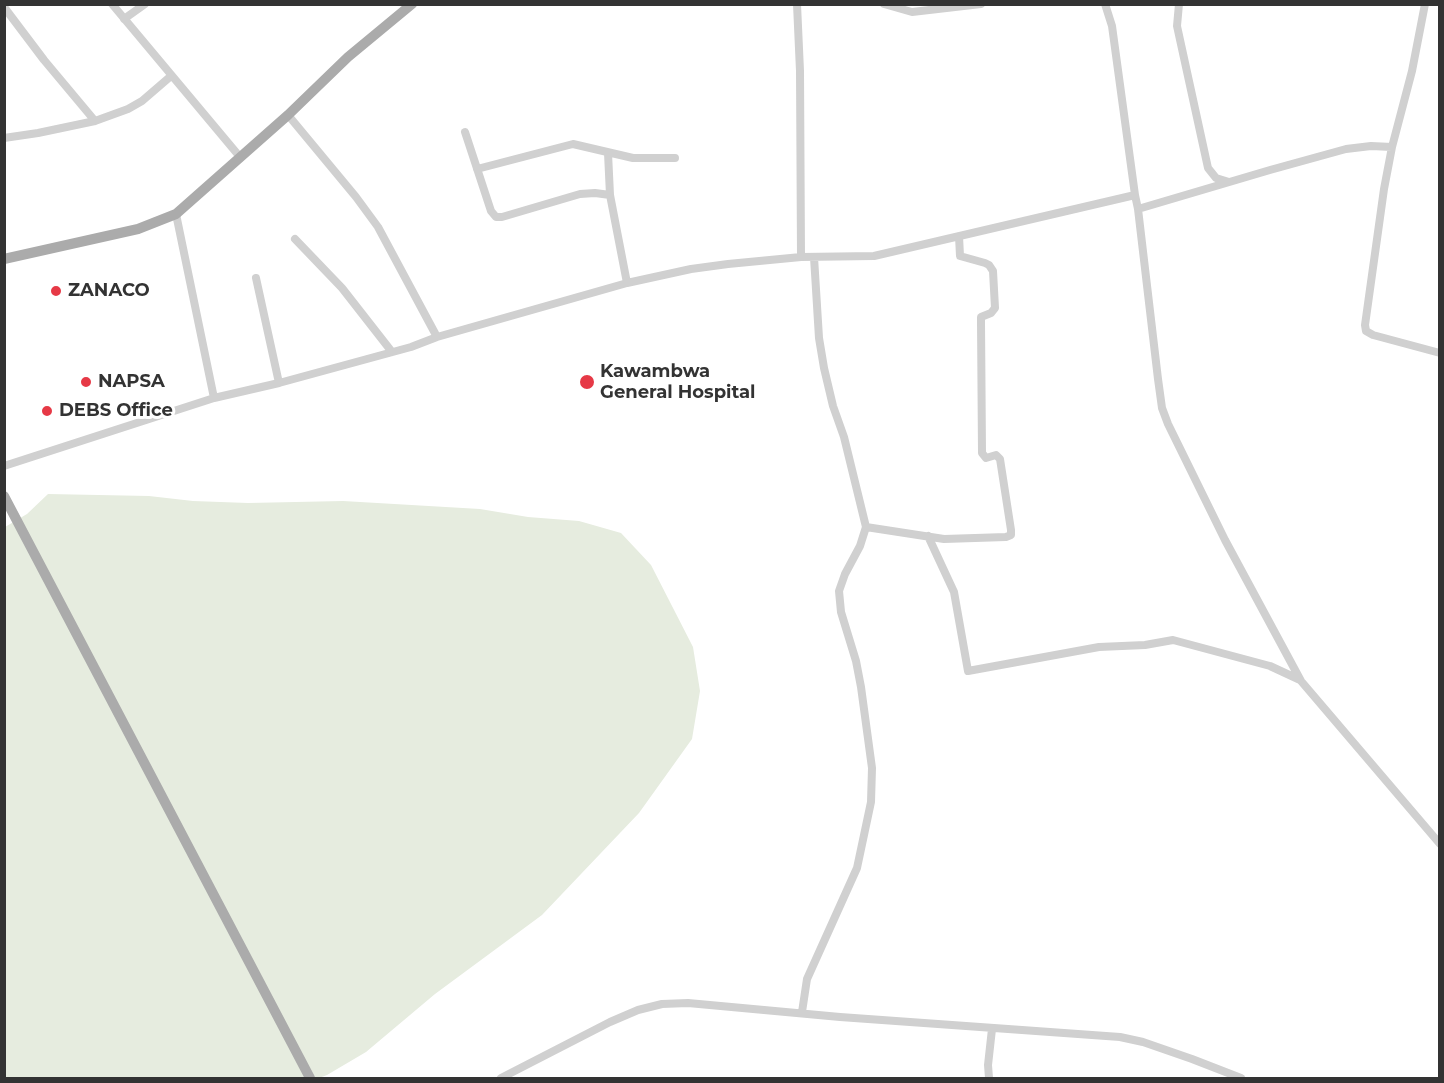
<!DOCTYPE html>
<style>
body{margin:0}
#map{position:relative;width:1444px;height:1083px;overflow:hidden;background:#fff;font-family:Montserrat,sans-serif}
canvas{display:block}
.frame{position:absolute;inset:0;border:6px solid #333;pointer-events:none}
</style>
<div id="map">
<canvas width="1444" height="1083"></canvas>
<div class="frame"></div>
</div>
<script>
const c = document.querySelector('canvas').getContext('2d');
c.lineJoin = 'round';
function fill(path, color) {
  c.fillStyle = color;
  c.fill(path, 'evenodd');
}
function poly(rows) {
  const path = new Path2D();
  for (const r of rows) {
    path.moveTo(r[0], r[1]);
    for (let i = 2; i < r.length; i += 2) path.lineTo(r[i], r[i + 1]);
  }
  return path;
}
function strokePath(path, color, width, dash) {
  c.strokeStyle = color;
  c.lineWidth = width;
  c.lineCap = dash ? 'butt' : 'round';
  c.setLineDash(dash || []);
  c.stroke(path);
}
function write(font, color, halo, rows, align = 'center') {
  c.font = font + ' Montserrat,sans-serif';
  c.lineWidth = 6;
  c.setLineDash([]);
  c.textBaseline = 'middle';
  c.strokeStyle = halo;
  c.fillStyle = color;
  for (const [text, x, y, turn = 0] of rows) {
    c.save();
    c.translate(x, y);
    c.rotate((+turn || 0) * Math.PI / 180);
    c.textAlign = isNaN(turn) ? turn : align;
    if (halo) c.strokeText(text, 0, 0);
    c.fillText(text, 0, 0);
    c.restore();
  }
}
fill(poly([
 [48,494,149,496,193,501,248,503,343,501,480,509,528,517,579,521,621,533,651,565,693,647,700,691,692,739,639,813,542,915,435,994,366,1052,327,1075,319,1078,5,1078,5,527,27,514]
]), '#e6ecdf');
strokePath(poly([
 [112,4,240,157],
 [797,4,800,71,801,257],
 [884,4,912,12,981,4],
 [1105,4,1112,26,1135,195,1138,209,1158,379,1162,408,1168,424,1225,540,1301,681,1440,844],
 [1179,4,1177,26,1208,168,1216,178,1229,182],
 [4,7,44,60,95,121],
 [124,19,145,4],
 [288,115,356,197,378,227,437,337],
 [465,132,491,211,496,217,502,217,580,194,595,193,610,195],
 [4,138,38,133,95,121,128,109,142,101,171,76],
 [1392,147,1412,71,1425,4],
 [608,153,610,195,627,283],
 [477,169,573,144,633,158,675,158],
 [1138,209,1270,170,1346,149,1371,146,1392,147,1384,189,1365,325,1366,331,1373,335,1440,353],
 [176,214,214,398],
 [295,239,342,288,392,352],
 [814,257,819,338,824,368,833,406,844,437,866,527,944,539,1006,537,1011,535,1011,530,1000,459,996,455,986,458,982,453,981,322,981,317,991,313,995,308,993,271,989,265,985,263,960,256,959,236],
 [256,278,279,383],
 [4,466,214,398,279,383,411,347,437,337,627,283,691,269,728,264,801,257,874,256,1135,195],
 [928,536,954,592,968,671,1099,647,1145,645,1173,640,1270,666,1298,679],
 [802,1012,807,979,857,868,871,802,872,768,861,687,856,661,841,612,839,591,845,574,860,546,866,527],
 [501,1078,610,1022,638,1010,662,1004,688,1003,840,1017,1120,1037,1143,1042,1192,1059,1241,1078],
 [989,1078,988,1065,992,1029]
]), '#d0d0d0', 8);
strokePath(poly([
 [4,259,138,229,176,214,288,115,348,57,412,4],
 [4,496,310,1078]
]), '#ababab', 10);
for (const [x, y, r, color] of [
 [56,291,6,"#e63946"],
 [86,382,6,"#e63946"],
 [587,382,8,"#e63946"],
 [47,411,6,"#e63946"]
]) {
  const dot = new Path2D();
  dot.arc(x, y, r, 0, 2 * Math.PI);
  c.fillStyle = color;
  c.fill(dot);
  strokePath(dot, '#fff', 2);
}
write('bold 18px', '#333', '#fff', [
 ["ZANACO",68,291],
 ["Kawambwa",600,372],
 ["General Hospital",600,393],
 ["NAPSA",98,382],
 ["DEBS Office",59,411]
], 'left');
</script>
